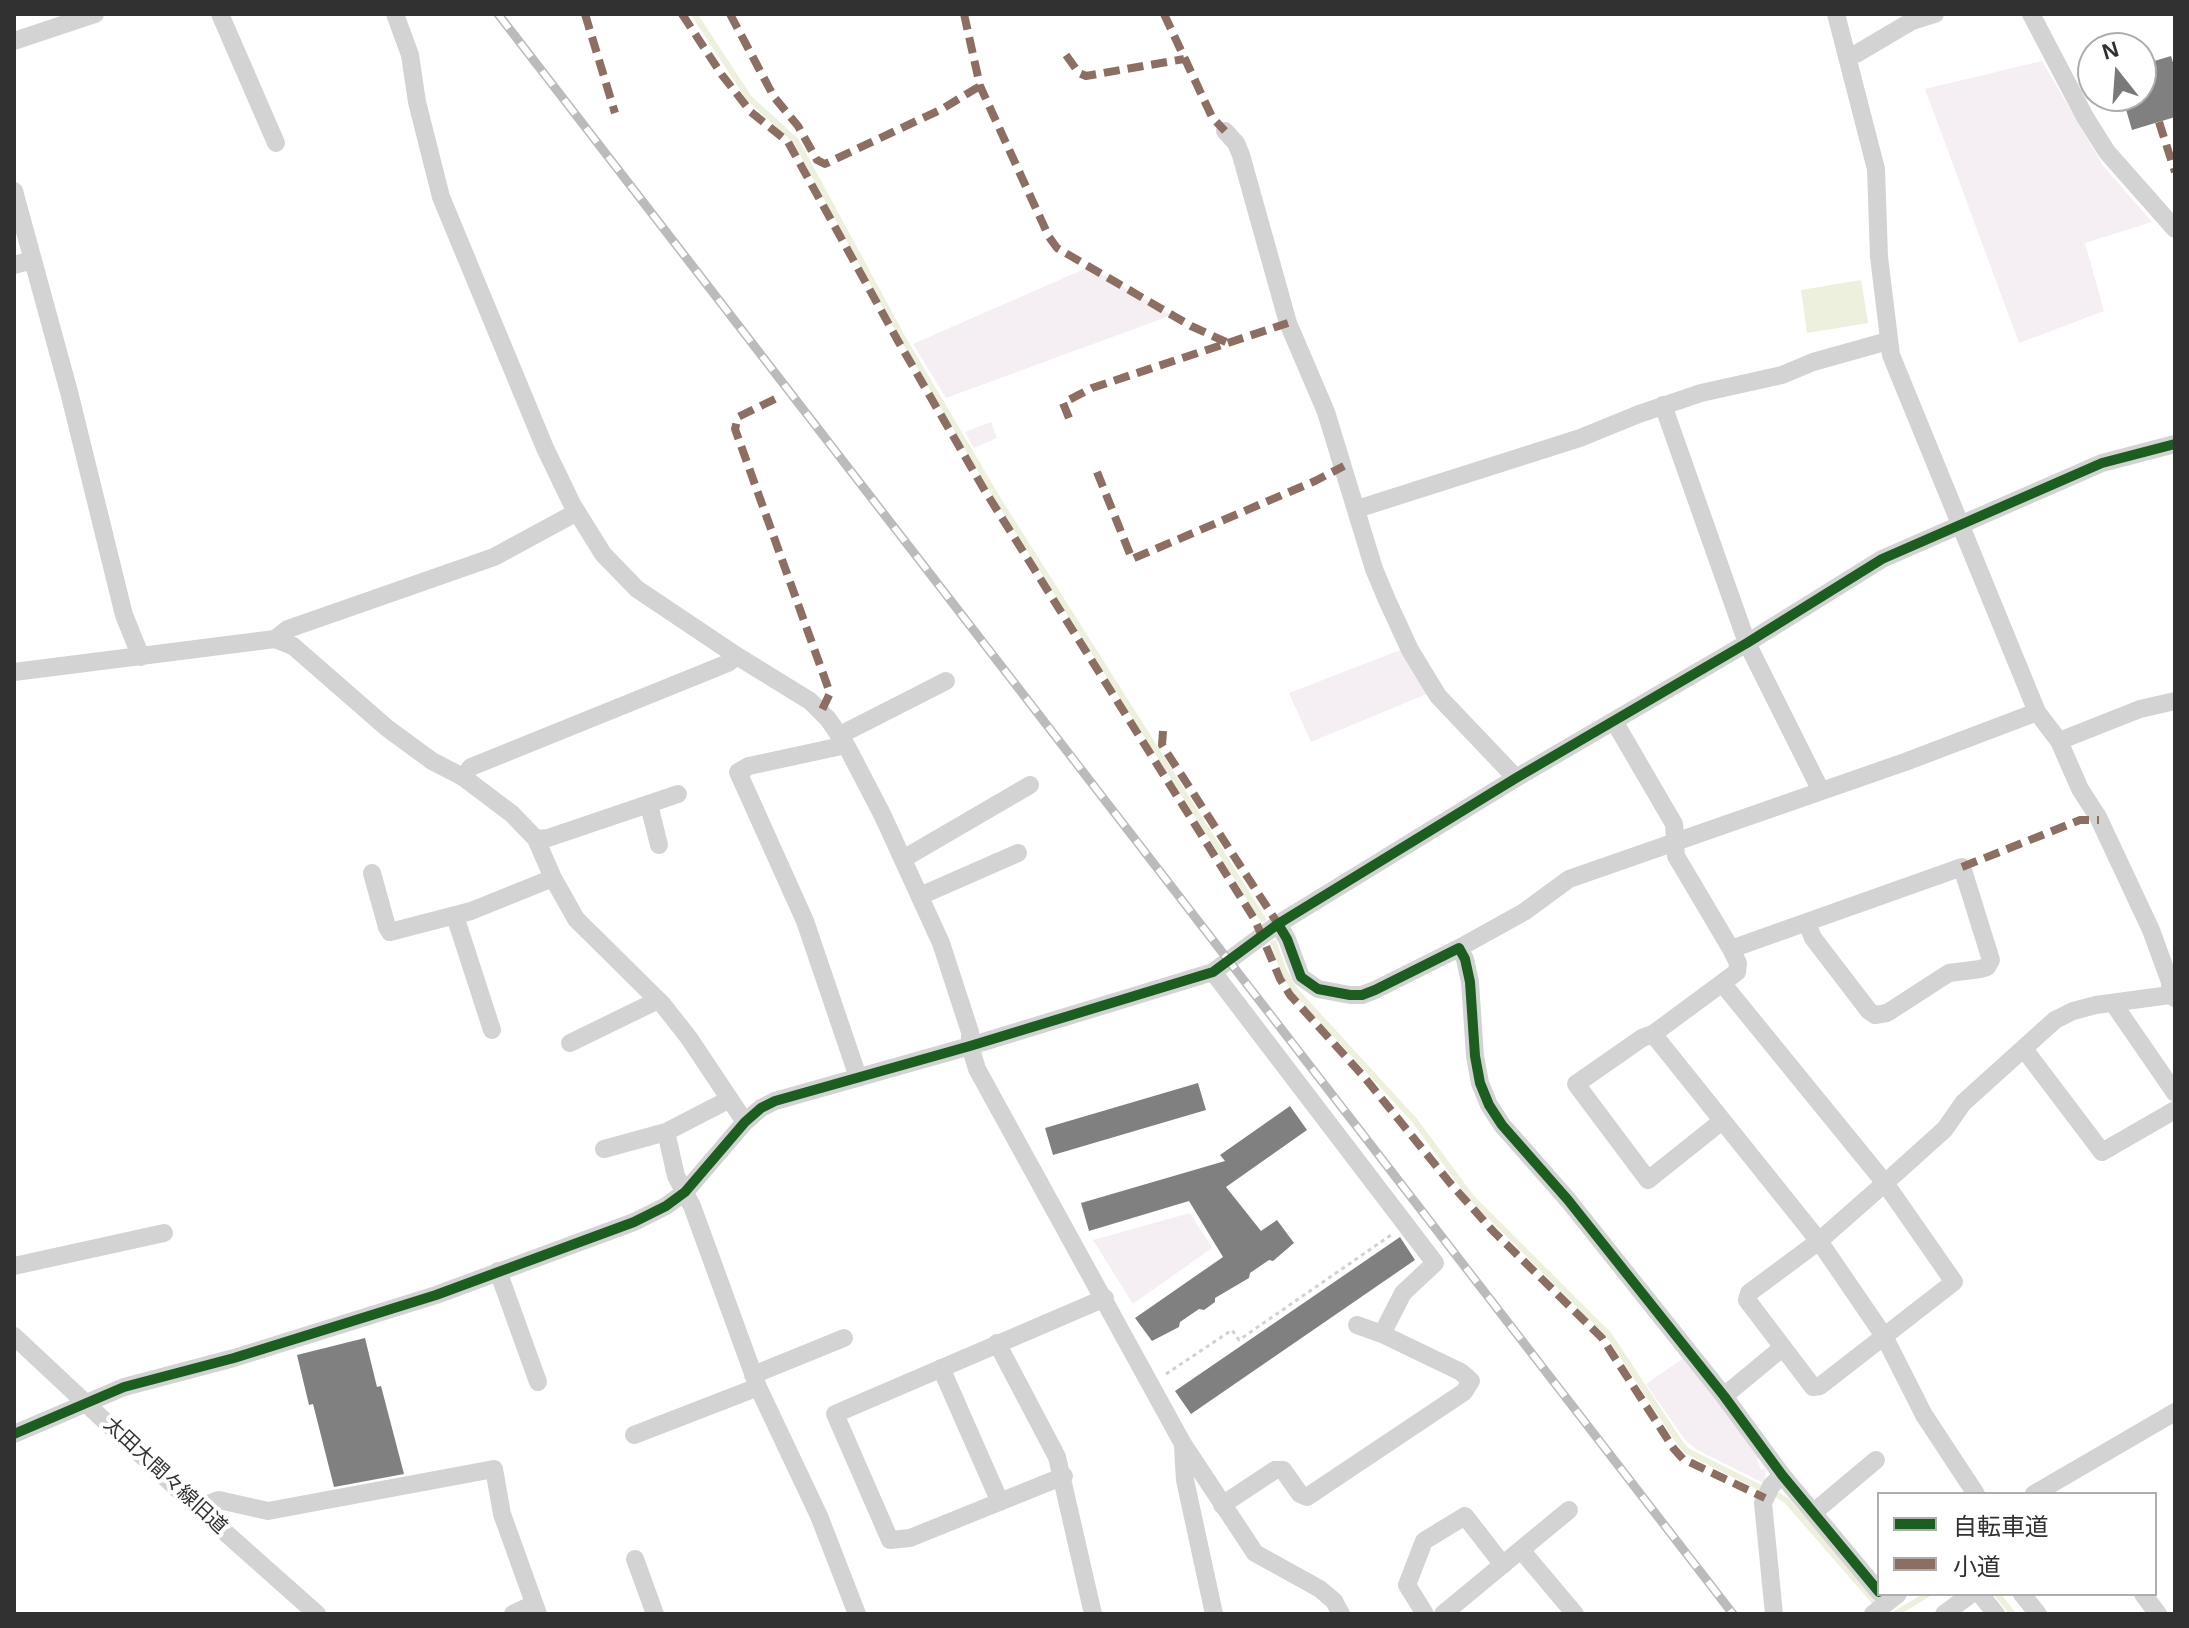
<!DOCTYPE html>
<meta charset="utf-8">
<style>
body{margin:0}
#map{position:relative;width:2189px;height:1628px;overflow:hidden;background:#fff;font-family:Helvetica,"Noto Sans JP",sans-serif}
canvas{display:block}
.frame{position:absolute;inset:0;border:16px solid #313131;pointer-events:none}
.legend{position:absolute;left:1877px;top:1492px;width:280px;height:104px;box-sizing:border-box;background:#fff;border:2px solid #adadad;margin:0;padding:10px 14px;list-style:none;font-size:24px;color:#313131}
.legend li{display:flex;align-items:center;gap:16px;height:40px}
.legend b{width:40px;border:2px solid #adadad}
.north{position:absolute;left:2077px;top:32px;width:80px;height:80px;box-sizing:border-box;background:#fff;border:2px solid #adadad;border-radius:50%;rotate:343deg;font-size:22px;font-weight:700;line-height:32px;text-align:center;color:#313131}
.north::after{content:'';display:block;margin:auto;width:28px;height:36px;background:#797979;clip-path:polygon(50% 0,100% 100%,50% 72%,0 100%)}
</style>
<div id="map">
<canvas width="2189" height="1628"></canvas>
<div class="frame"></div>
<ul class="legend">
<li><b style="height:10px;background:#1b5e20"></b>自転車道</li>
<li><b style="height:10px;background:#8d6e63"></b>小道</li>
</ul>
<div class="north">N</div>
</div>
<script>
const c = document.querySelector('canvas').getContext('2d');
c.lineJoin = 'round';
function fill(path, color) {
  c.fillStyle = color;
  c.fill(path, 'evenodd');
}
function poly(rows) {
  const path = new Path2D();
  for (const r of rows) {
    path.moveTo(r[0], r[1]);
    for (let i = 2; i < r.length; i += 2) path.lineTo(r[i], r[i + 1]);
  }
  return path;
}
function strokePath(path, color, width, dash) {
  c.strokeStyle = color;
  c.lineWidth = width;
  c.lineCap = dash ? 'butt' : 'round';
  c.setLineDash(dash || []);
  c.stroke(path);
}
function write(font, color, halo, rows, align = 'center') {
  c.font = font + ' Helvetica,"Noto Sans JP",sans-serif';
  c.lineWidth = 8;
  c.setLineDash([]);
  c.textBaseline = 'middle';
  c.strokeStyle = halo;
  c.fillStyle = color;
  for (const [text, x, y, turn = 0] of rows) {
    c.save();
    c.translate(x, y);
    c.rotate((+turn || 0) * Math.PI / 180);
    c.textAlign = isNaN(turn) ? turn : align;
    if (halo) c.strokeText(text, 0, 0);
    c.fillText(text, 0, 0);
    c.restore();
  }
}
fill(poly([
 [2042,61,2104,167,2152,222,2085,243,2104,311,2019,343,1925,89],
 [1089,267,1172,315,946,398,913,344],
 [991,422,997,438,974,448,965,432],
 [1403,649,1429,693,1311,742,1289,693],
 [1190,1213,1212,1248,1133,1304,1093,1240],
 [1685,1357,1762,1457,1757,1459,1761,1470,1766,1469,1765,1484,1697,1450,1685,1440,1646,1384]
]), '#f5eef3');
fill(poly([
 [1861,280,1868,323,1807,333,1801,290]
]), '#ecf0dd');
strokePath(poly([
 [694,14,749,98,796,141,901,335,999,501,1263,919],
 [1274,943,1282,967,1293,988,1415,1121,1471,1197,1609,1335,1680,1443,1687,1451,1759,1487],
 [1774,1493,1787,1501,1874,1601],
 [1997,1594,2013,1614],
 [1895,1614,1928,1594]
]), '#ecf0dd', 6);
fill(poly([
 [2171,56,2175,69,2175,117,2132,130,2122,96,2141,96,2141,65],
 [1198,1083,1206,1110,1053,1155,1045,1128],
 [1290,1106,1307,1130,1226,1187,1261,1231,1277,1220,1294,1243,1273,1261,1269,1260,1250,1273,1249,1278,1215,1298,1215,1302,1204,1310,1199,1309,1180,1322,1179,1327,1152,1341,1135,1318,1223,1257,1189,1201,1089,1231,1081,1203,1225,1161,1220,1155],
 [1400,1237,1415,1260,1191,1414,1175,1391],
 [365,1338,377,1387,381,1386,404,1474,334,1487,313,1404,309,1405,297,1355]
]), '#808080');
strokePath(poly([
 [1166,1374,1232,1330,1239,1340,1391,1235]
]), '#d1d1d1', 3, [4, 4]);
strokePath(poly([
 [220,14,276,143],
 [395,14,410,55,417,102,441,197,545,448,572,504,603,554,637,589,737,656,810,701,828,719,846,745,882,814,941,943,970,1032,970,1046,977,1069,1183,1444,1255,1553,1320,1589,1334,1601,1341,1614],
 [1836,14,1876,169,1879,257,1891,355,2037,712,2059,741,2080,789,2098,817,2151,930,2170,982,2170,995,2175,998],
 [2031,14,2085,117,2107,152,2175,229],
 [14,41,95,14],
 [1847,57,1856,54,1912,21,1935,14],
 [1225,131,1236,143,1241,155,1288,323,1326,412,1374,569,1387,600,1410,650,1438,696,1516,778],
 [14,191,69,392,124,615,141,657],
 [14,265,33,260],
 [1663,405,1747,643,1821,791],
 [1357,509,1580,438,1639,414,1701,393,1782,375,1813,362,1888,341],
 [275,639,288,629,494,557,577,512],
 [14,672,275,639,293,646,387,728,432,761,463,777,512,814,536,839,553,878,576,919,663,1005,689,1038,745,1122],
 [1614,721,1674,824,1676,856,1731,949,1738,963,1737,972,1653,1034,1642,1038,1576,1084,1648,1180,1722,1121],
 [840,735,946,681],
 [2059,741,2140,709,2175,701],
 [846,745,749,766,738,772,805,921,858,1077],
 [463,777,471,767,728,663,737,656],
 [649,805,659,845],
 [536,839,548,838,678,794],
 [903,859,1030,785],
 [372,873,387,927,390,932,471,911,553,878],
 [920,896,1018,853],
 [455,916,492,1030],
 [1278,924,1287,939,1301,977,1318,989,1350,995,1362,995,1375,990,1459,948,1465,959,1470,982,1475,1056,1480,1083,1489,1105,1502,1125,1568,1200,1724,1396,1782,1475,1879,1592],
 [1459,948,1524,912,1569,879,1905,762,2037,712],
 [1731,949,1962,867,1991,960,1987,967,1980,969,1949,973,1887,1013,1875,1015,1869,1011,1813,938,1807,923],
 [1213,972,1435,1263,1403,1293,1382,1334,1461,1372,1471,1381,1464,1392,1307,1497,1300,1494,1283,1470,1275,1470,1222,1505],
 [1722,983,1885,1183,1954,1282,1820,1386,1813,1387,1747,1300,1749,1293,1819,1241,1885,1183,1945,1129,1963,1103,2055,1020,2073,1011,2096,1005,2170,995],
 [2113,1003,2175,1093],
 [1653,1034,1819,1241,1884,1336,1924,1415,1976,1494],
 [570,1043,650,1004,656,999],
 [2024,1049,2102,1152,2175,1110],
 [666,1132,676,1176,692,1206,758,1387,819,1516,857,1614],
 [604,1149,666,1132,730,1099],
 [14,1266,164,1233],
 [498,1271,538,1382],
 [1357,1325,1382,1334],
 [14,1336,201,1511,317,1614],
 [997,1343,1057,1457,1093,1614],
 [941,1368,1000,1502],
 [753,1375,844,1338],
 [1724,1396,1782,1348],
 [14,1434,124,1387,234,1358,436,1295,634,1222,666,1206,685,1192,745,1122,761,1108,775,1101,970,1046,1213,972,1278,924,1516,778,1747,643,1882,559,2102,463,2175,444],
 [634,1435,758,1387],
 [1183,1447,1185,1480,1214,1614],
 [1064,1476,910,1538,890,1540,835,1414,1105,1298],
 [2034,1494,2175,1412],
 [201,1511,208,1504,219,1500,268,1511,494,1469,502,1514,538,1614],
 [1814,1512,1876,1460],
 [1521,1550,1575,1614],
 [635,1559,655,1614],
 [1980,1594,1996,1614],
 [2022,1594,2038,1614],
 [2143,1594,2158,1614],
 [513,1614,534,1604],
 [1425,1614,1407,1585,1424,1541,1465,1516,1503,1565],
 [1443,1614,1569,1510],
 [1774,1614,1763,1503,1771,1486,1782,1475],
 [1873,1614,1898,1594],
 [1944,1614,1971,1594]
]), '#d3d3d3', 18);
const rail = poly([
 [498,14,1733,1614]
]);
strokePath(rail, '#bbb', 9);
strokePath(rail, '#fff', 6, [18]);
strokePath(poly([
 [585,14,615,113],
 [682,14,722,75,751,112,788,142,898,341,985,491,1255,920,1280,979,1290,995,1365,1078,1450,1183,1493,1231,1602,1338,1674,1449,1683,1459,1765,1498],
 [730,14,774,97,798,126,817,160,825,164,942,109,980,86],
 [964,14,980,86,1049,237,1057,248,1191,326,1226,342],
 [1164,14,1212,117,1225,131],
 [1066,55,1079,73,1086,76,1184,59],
 [2159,122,2175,172],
 [775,399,738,417,735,429,830,693,821,712],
 [1069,418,1063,403,1092,388,1288,323],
 [1097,472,1132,559,1315,481,1344,466],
 [1163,731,1162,745,1278,924],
 [1962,867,2080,820,2099,820]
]), '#8d6e63', 8, [16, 8]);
strokePath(poly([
 [1278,924,1287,939,1301,977,1318,989,1350,995,1362,995,1375,990,1459,948,1465,959,1470,982,1475,1056,1480,1083,1489,1105,1502,1125,1568,1200,1724,1396,1782,1475,1879,1592],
 [14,1434,124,1387,234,1358,436,1295,634,1222,666,1206,685,1192,745,1122,761,1108,775,1101,970,1046,1213,972,1278,924,1516,778,1747,643,1882,559,2102,463,2175,444]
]), '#1b5e20', 10);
write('20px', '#313131', '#fff', [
 ["太田大間々線旧道",165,1476,43]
]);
</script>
